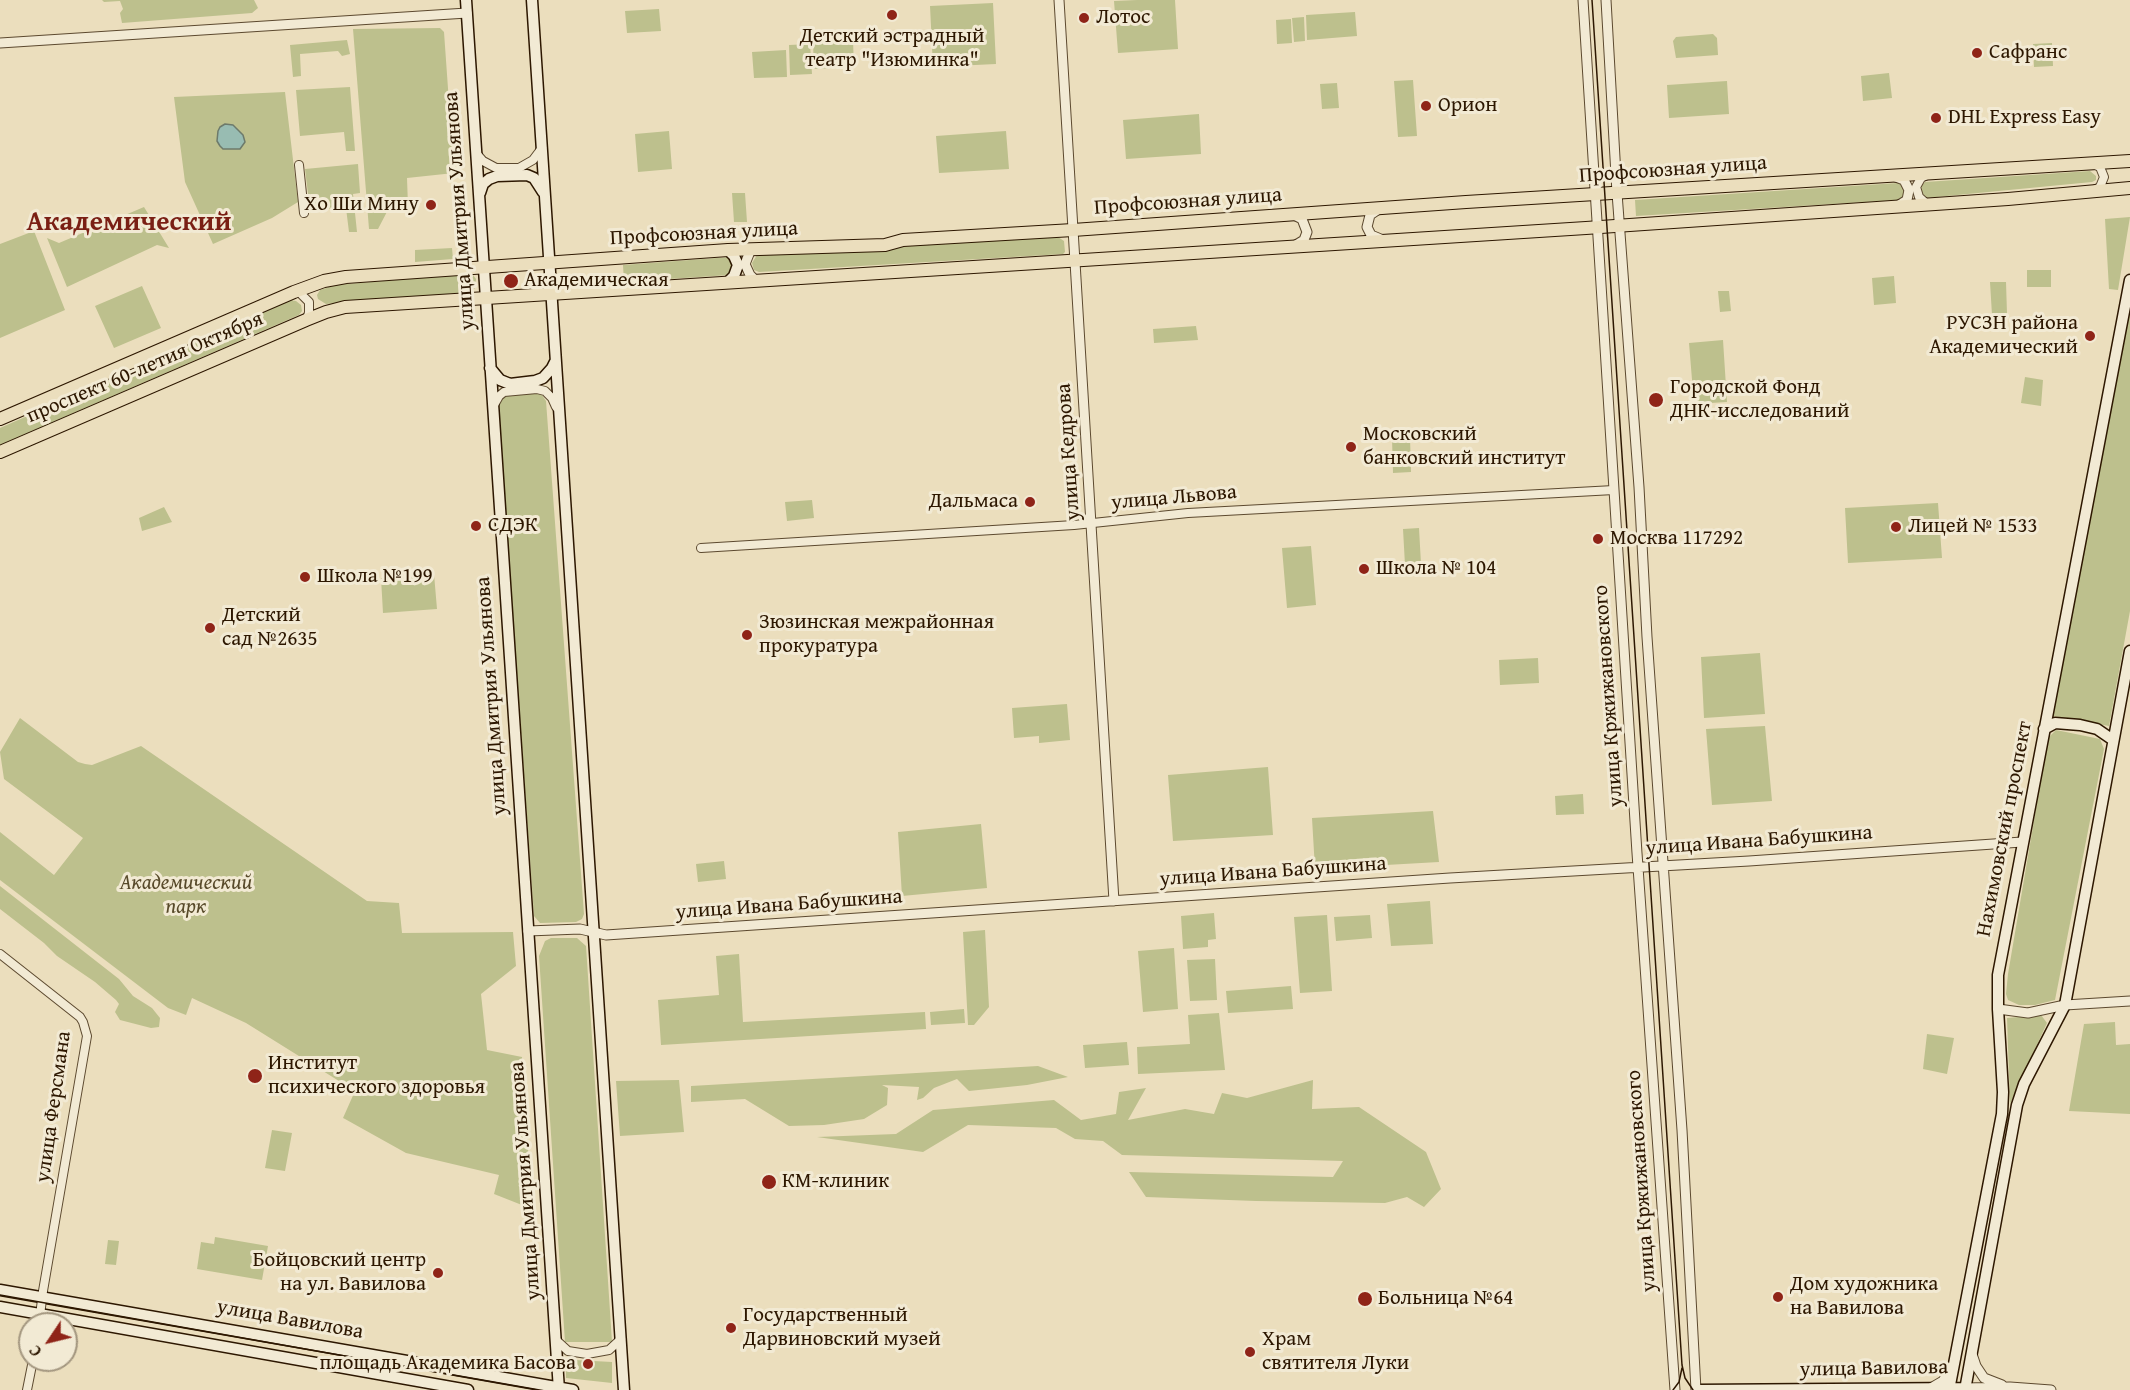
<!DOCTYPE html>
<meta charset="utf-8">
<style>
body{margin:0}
#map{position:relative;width:2130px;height:1390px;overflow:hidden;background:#ebdebd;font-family:"Gentium Book Plus",serif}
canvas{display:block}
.north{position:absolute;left:18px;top:1312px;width:60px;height:60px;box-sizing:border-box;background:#f2ead4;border:2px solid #a3967f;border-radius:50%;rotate:235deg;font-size:16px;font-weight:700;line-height:24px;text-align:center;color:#2d1700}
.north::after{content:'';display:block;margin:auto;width:21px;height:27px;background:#8f2418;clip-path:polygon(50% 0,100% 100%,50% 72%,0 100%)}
</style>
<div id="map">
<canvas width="2130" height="1390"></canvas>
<div class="north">С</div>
</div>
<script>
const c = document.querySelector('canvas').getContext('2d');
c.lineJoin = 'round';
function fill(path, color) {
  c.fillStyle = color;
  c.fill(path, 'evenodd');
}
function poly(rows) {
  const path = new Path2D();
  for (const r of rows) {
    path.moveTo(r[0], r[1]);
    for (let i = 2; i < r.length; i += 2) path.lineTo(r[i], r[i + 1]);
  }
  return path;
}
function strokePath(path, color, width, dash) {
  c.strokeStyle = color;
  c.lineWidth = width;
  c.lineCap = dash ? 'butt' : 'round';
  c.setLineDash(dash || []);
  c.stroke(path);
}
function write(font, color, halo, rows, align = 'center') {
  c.font = font + ' "Gentium Book Plus",serif';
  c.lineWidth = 6;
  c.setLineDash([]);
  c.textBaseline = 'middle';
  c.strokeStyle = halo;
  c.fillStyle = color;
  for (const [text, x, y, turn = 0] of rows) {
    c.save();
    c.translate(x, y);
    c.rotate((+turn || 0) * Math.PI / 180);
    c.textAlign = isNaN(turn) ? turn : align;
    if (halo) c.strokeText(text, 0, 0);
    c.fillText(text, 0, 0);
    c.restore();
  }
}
fill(poly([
 [102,0,254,0,258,8,252,13,122,23,120,13,123,9,120,1,104,2],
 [1137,0,1175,0,1178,49,1118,53,1114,1],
 [993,3,996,64,933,67,930,6],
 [659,9,661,31,627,33,625,11],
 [1355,12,1357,36,1307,40,1306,15],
 [1304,17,1305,41,1294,42,1292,18],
 [1291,19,1292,43,1277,44,1276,20],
 [440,28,444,32,454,173,407,178,408,206,390,206,378,229,369,229,353,29],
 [1713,34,1717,38,1718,55,1676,58,1673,41,1676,37],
 [347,40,350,54,342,56,338,51,300,54,301,76,293,77,290,45],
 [853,41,854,67,814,69,813,43],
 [2052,43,2053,66,2034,67,2033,44],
 [810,44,812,74,790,75,789,45],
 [786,50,787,77,754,78,752,52],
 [1889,73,1892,98,1863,101,1861,76],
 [1413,80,1417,136,1398,137,1394,81],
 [1727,81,1729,114,1669,118,1667,85],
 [1337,83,1339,108,1322,109,1320,84],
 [350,87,355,151,346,151,344,132,300,136,296,90],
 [285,92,298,202,272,218,213,244,185,182,174,97],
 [1199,114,1201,154,1126,159,1123,120],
 [669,131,672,169,638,172,635,134],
 [1006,131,1009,169,939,173,936,136],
 [358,164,360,193,353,194,357,232,349,232,346,208,310,210,305,169],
 [2090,171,2096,176,2096,180,2092,182,1926,198,1921,191,1922,185,1925,182],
 [1898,183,1905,187,1905,195,1899,200,1636,216,1635,200],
 [732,193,745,193,747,222,734,222],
 [144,207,169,248,157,245,67,287,47,238,59,243],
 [2130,217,2118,290,2109,289,2105,219],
 [34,231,65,310,0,338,0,244],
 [1058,237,1064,241,1065,252,1063,254,759,272,754,270,752,263,757,255],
 [452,248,453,259,415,262,415,250],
 [730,257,735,261,729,275,624,282,623,265],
 [2027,270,2051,270,2051,287,2027,287],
 [469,274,473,275,476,279,475,288,471,292,326,304,318,299,317,295,320,290,335,285],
 [1894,276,1896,303,1874,305,1872,278],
 [1990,282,2006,282,2007,314,1992,315],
 [142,286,161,328,114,348,95,306],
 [1718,291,1729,291,1731,311,1720,312],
 [290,300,296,301,301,305,302,311,299,315,0,445,0,428],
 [2130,307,2130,611,2109,726,2053,716],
 [1196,326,1198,340,1154,343,1153,329],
 [1723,340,1727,402,1694,404,1689,343],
 [2025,377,2043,380,2041,406,2021,403],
 [540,392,546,401,584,914,582,919,576,922,540,923,534,916,498,409,498,403,505,394],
 [1410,437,1411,472,1393,473,1392,438],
 [812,500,814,518,787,521,785,502],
 [1938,503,1942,558,1848,563,1845,508],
 [164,507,172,522,142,531,139,518],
 [1419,528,1421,564,1405,565,1403,529],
 [1311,546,1316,605,1287,608,1282,548],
 [434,574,437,609,383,613,381,578],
 [1760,653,1765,714,1704,718,1701,657],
 [1538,658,1539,683,1500,685,1499,660],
 [1067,704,1070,740,1039,743,1039,736,1014,738,1012,708],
 [20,718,78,762,85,764,92,765,141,746,367,901,399,903,402,933,513,932,516,966,481,994,487,1050,522,1057,532,1209,494,1194,499,1175,406,1153,345,1119,343,1118,355,1091,246,1023,192,998,186,1015,168,1008,0,880,0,832,54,875,83,838,4,779,0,752],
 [1765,726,1772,801,1712,805,1706,729],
 [2056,730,2100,739,2104,749,2055,1000,2035,1005,2019,1005,2008,1000,2006,994,2008,974,2048,738],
 [1268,767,1273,835,1173,841,1168,775],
 [1583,794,1584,814,1556,815,1555,796],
 [1433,811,1439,862,1315,869,1312,818],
 [981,824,987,888,902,896,898,832],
 [724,861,726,879,698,882,696,864],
 [0,886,119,979,133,996,152,1008,160,1018,159,1027,151,1028,120,1020,115,1012,119,1004,116,1000,95,982,57,956,44,943,0,909],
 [1430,901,1433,944,1391,946,1387,904],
 [1214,913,1216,939,1208,940,1208,947,1183,949,1181,916],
 [1327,915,1332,991,1300,993,1294,917],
 [1370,915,1372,938,1336,941,1334,917],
 [985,930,989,1007,974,1025,968,1025,963,932],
 [551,938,577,938,586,946,612,1342,565,1342,539,956,545,941],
 [1174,948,1178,1009,1143,1012,1138,951],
 [739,954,743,1022,925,1012,926,1029,661,1045,658,1000,719,995,716,956],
 [1215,959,1217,1000,1190,1001,1187,960],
 [1291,986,1293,1009,1228,1013,1226,991],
 [964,1009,965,1023,931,1025,930,1012],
 [1219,1013,1225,1070,1138,1074,1137,1047,1190,1044,1188,1015],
 [2041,1015,2047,1023,2010,1104,2007,1018],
 [2115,1022,2116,1045,2130,1044,2130,1114,2069,1111,2084,1024],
 [1927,1034,1954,1038,1947,1074,1923,1069],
 [1127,1042,1129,1065,1085,1068,1083,1045],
 [1038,1066,1068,1077,1027,1085,969,1091,957,1079,934,1088,923,1098,917,1100,919,1087,882,1085,888,1088,887,1105,864,1119,824,1125,789,1126,745,1099,691,1102,691,1086],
 [679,1080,684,1132,620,1136,616,1081],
 [1313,1080,1312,1109,1359,1107,1426,1152,1441,1189,1424,1207,1407,1197,1385,1203,1256,1201,1146,1197,1129,1172,1333,1177,1343,1161,1122,1155,1103,1141,1075,1139,1056,1128,968,1125,923,1152,817,1137,896,1134,933,1110,1054,1100,1081,1120,1116,1114,1119,1092,1146,1088,1128,1120,1185,1109,1214,1114,1222,1093,1247,1098],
 [272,1130,292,1133,285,1171,265,1168],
 [215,1237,268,1246,262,1280,197,1269,201,1242,214,1244],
 [108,1240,119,1241,116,1265,105,1264],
 [575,1360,612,1362,612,1383,566,1378,566,1366]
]), '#bdc08d');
const water = poly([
 [225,124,233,125,243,135,245,142,240,149,223,149,220,146,217,141,218,131,220,127,225,124]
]);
fill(water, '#98bcb2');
strokePath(water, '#6d7a6b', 1.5);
const minor = poly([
 [477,154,483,161,496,168,519,168,533,160,542,148],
 [2093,164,2100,167,2104,177,2100,187,2094,190],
 [299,165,304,213],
 [1927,175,1921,178,1916,187,1919,197,1927,204],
 [294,292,300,293,309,302,309,313,306,320],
 [494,405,499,396,504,392,537,389,545,391,552,398,556,407],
 [701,548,1074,525,1188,513,1614,490],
 [0,954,80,1017,83,1022,87,1036,43,1291,39,1324],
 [556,1340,568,1351,587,1354,609,1350,621,1339],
 [27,1390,33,1360]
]);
const tertiary = poly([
 [1059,0,1114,901],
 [1583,0,1637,853,1675,1390],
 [1606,0,1617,193,1639,487,1647,637,1682,1130,1696,1390],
 [0,43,467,13],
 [1893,176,1904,180,1909,190,1907,200,1899,205],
 [1379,209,1370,215,1367,227,1371,235,1383,240],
 [1294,215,1302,219,1307,232,1304,240,1294,246],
 [751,249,745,264,750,275,755,280],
 [528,931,580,929,606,935,1450,878,1749,861,2022,842],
 [1998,1009,2028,1013,2065,1005,2130,1001],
 [1972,1354,1976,1366,1984,1378,2002,1385],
 [1931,1388,1943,1381,1952,1367],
 [1965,1388,2010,1387,2051,1390]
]);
const secondary = poly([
 [466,0,559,1390],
 [532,0,624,1390],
 [480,193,483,184,489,179,497,176,527,175,534,178,543,192],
 [728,250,734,256,738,265,734,276,728,282],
 [490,368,500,380,510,384,535,381,543,378,552,368,555,362],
 [2044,729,2055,723,2080,725,2097,729,2113,740],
 [0,1290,573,1390],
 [0,1307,468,1390],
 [1698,1390,1965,1388],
 [1949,1390,2002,1114,2003,1092,1998,1009,1998,975,2130,280],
 [1965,1390,2017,1105,2024,1084,2065,1005,2130,651]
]);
const primary = poly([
 [0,419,294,292,324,281,346,277,728,250,885,245,903,240,1073,230,1466,202,2130,161],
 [0,452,306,320,326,312,345,307,1586,228,2008,199,2130,188]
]);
strokePath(minor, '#5c492f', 10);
strokePath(tertiary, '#5c492f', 11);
strokePath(secondary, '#2d1700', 13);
strokePath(primary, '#2d1700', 14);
strokePath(minor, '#f2ead4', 8);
strokePath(tertiary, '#f2ead4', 9);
strokePath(secondary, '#f2ead4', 10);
strokePath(primary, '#ebdebd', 12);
strokePath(poly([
 [1592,0,1682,1365,1685,1378,1693,1390],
 [0,1295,537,1390],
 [1673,1390,1679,1382,1682,1368]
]), '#2d1700', 1.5);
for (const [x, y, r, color] of [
 [892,15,6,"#8f2418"],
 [1084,18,6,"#8f2418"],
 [1977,53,6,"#8f2418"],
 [1426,106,6,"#8f2418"],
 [1936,118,6,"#8f2418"],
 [431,205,6,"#8f2418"],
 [511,281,8,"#8f2418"],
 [2090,336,6,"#8f2418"],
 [1656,400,8,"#8f2418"],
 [1351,447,6,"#8f2418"],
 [1030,502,6,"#8f2418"],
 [476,526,6,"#8f2418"],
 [1896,527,6,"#8f2418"],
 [1598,539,6,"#8f2418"],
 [1364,569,6,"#8f2418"],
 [305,577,6,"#8f2418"],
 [210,628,6,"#8f2418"],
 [747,635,6,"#8f2418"],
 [255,1076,8,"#8f2418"],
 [769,1182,8,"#8f2418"],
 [438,1273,6,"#8f2418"],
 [1778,1297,6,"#8f2418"],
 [1365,1299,8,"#8f2418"],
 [731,1328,6,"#8f2418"],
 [1250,1352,6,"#8f2418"],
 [588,1364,6,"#8f2418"]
]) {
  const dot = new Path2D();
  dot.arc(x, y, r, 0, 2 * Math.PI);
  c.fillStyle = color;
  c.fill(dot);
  strokePath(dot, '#f2ead4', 2);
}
write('21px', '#2d1700', '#f2ead4', [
 ["Лотос",1096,18],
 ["Детский эстрадный",892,37,"center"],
 ["театр \"Изюминка\"",892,61,"center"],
 ["Сафранс",1989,53],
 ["Орион",1438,106],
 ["DHL Express Easy",1948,118],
 ["Хо Ши Мину",419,205,"right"],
 ["Академическая",524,281],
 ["РУСЗН района",2078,324,"right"],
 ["Академический",2078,348,"right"],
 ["Городской Фонд",1670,388],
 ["ДНК-исследований",1670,412],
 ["Московский",1363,435],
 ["банковский институт",1363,459],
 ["Дальмаса",1018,502,"right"],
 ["СДЭК",488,526],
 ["Лицей № 1533",1908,527],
 ["Москва 117292",1610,539],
 ["Школа № 104",1376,569],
 ["Школа №199",317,577],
 ["Детский",222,616],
 ["сад №2635",222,640],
 ["Зюзинская межрайонная",759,623],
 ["прокуратура",759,647],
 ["Институт",268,1064],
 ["психического здоровья",268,1088],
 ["КМ-клиник",782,1182],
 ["Бойцовский центр",426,1261,"right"],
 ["на ул. Вавилова",426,1285,"right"],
 ["Дом художника",1790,1285],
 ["на Вавилова",1790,1309],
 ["Больница №64",1378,1299],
 ["Государственный",743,1316],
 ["Дарвиновский музей",743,1340],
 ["Храм",1262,1340],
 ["святителя Луки",1262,1364],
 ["площадь Академика Басова",576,1364,"right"]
], 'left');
write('21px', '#2d1700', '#f2ead4', [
 ["Профсоюзная улица",1673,170,-4],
 ["Профсоюзная улица",1188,202,-4],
 ["улица Дмитрия Ульянова",460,211,-94],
 ["Профсоюзная улица",704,234,-3],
 ["проспект 60-летия Октября",145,368,-23],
 ["улица Кедрова",1069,452,-94],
 ["улица Львова",1174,498,-5],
 ["улица Дмитрия Ульянова",492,696,-94],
 ["улица Кржижановского",1609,696,-94],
 ["Нахимовский проспект",2005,829,-79],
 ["улица Ивана Бабушкина",1759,841,-4],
 ["улица Ивана Бабушкина",1273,872,-4],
 ["улица Ивана Бабушкина",789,905,-4],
 ["улица Ферсмана",54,1107,-82],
 ["улица Дмитрия Ульянова",526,1181,-94],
 ["улица Кржижановского",1642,1181,-94],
 ["улица Вавилова",290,1320,10],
 ["улица Вавилова",1874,1369,-1]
]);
write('italic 21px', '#584a2a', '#f2ead4', [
 ["Академический",186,884],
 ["парк",186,908]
]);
write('bold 27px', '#7a1f14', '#f2ead4', [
 ["Академический",129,223]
]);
</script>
